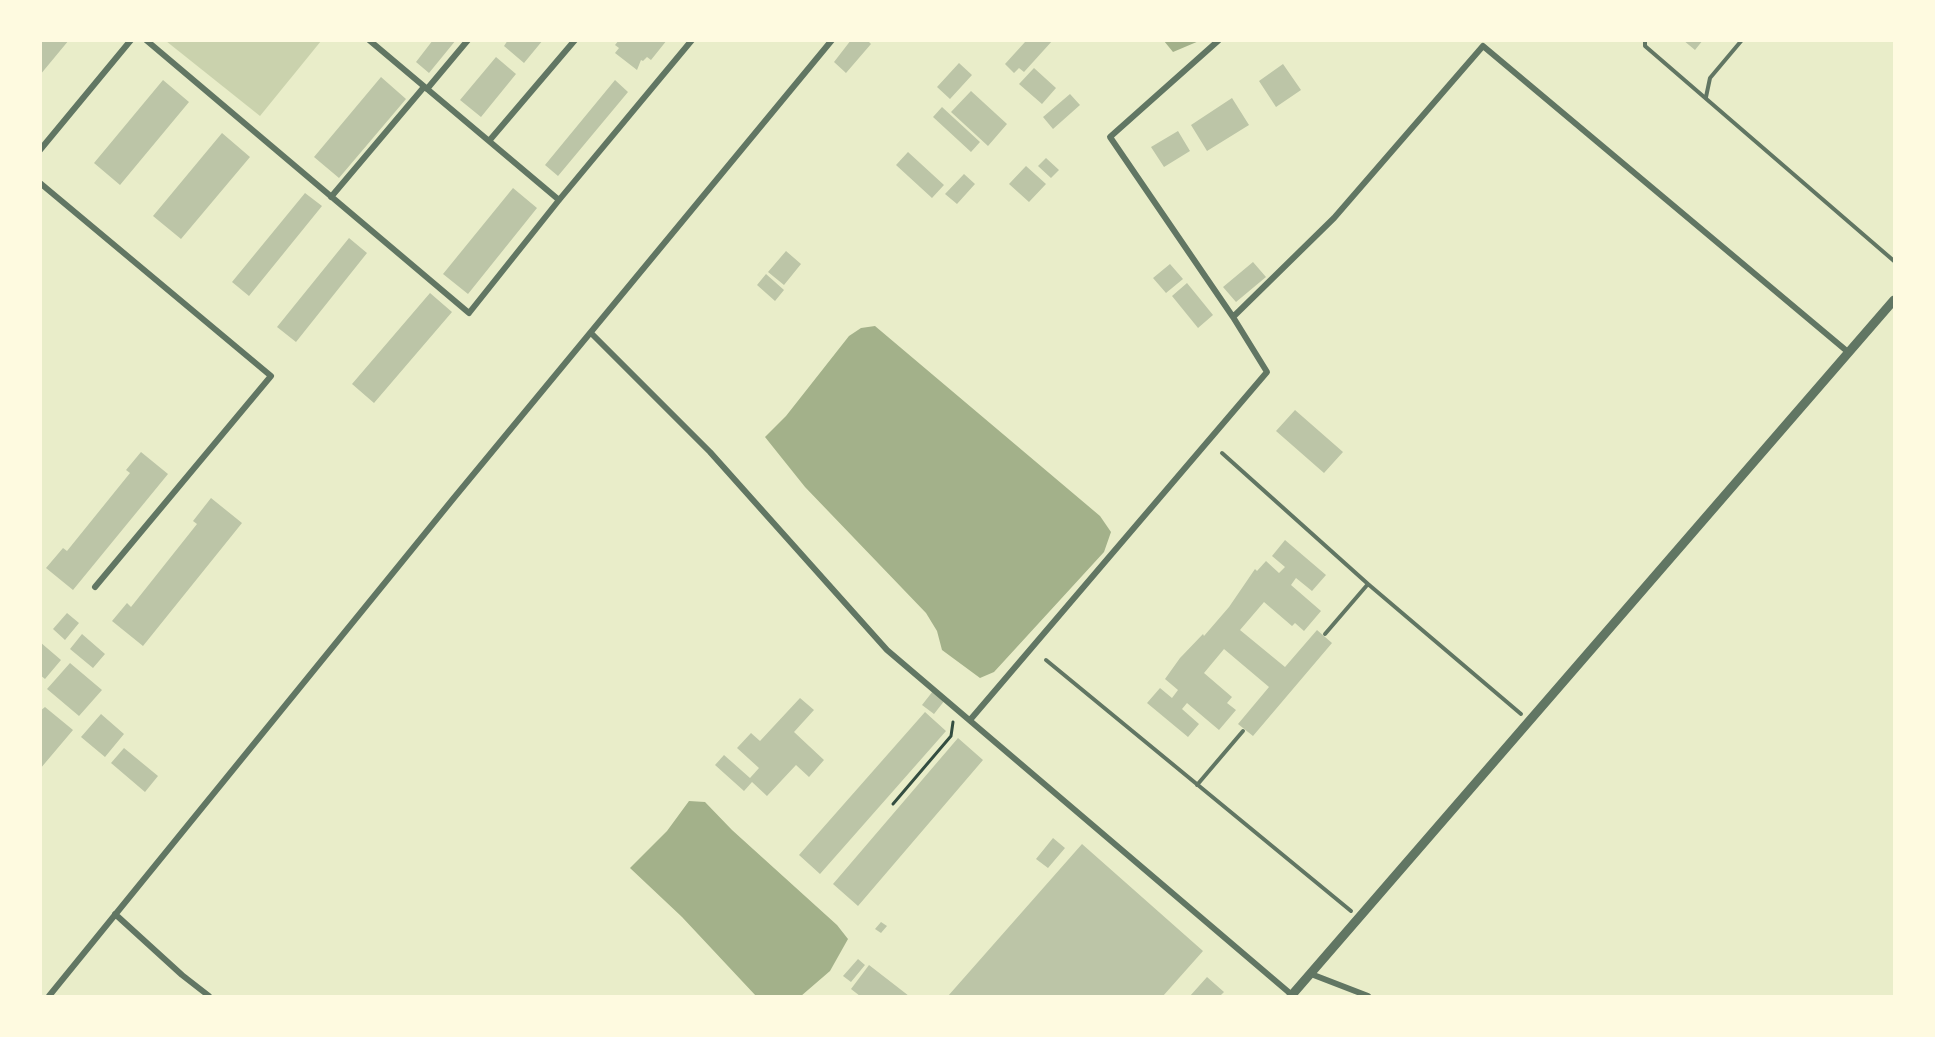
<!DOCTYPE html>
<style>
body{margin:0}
#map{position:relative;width:1935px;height:1037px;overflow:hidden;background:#e9edc9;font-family:"IBM Plex Sans",sans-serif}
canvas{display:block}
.frame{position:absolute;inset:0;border:42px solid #fefae0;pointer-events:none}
</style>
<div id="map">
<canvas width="1935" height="1037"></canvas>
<div class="frame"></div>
</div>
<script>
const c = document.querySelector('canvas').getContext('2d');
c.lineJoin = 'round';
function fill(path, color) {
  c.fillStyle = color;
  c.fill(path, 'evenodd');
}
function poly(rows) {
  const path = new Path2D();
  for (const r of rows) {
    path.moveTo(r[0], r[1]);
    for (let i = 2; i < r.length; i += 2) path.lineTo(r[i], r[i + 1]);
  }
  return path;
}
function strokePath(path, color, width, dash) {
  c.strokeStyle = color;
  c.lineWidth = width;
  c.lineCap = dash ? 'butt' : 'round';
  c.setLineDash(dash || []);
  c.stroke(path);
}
fill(poly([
 [166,41,321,41,260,116]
]), '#cad2ad');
fill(poly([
 [1164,41,1199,41,1173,52],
 [875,326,1100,516,1111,532,1104,552,994,672,980,678,942,650,937,631,926,613,805,487,765,437,786,416,849,336,861,328],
 [689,801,705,802,732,830,837,925,848,939,830,971,801,996,756,996,682,917,630,868,667,831]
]), '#a3b18a');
fill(poly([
 [40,40,69,40,40,75],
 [433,40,456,40,429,73,416,62],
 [508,40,543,40,524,63,504,46],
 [619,40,667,40,651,60,647,57,643,61,641,60,637,70,615,53,619,48,615,45],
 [851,40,867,40,871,44,846,73,834,62],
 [1023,40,1053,40,1024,72,1019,68,1014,73,1005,64,1025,42],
 [1683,40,1703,40,1695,50],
 [496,57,516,74,481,117,460,100],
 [959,63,972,75,950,99,937,87],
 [1283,64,1301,90,1276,107,1259,81],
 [1034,68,1056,88,1042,104,1019,84],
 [381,77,406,99,339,178,314,157],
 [163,80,189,102,120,185,94,163],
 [615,80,628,92,558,176,545,165],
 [971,91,1007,124,988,146,951,112],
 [1070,94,1080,105,1053,129,1043,117],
 [1232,98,1249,125,1207,151,1191,125],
 [942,107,980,142,971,152,933,117],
 [1178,131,1190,151,1164,167,1151,147],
 [222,133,250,157,181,239,153,216],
 [908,152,944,185,932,198,896,165],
 [1046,158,1059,170,1051,178,1038,166],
 [1026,166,1046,184,1029,202,1009,184],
 [964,174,975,184,957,204,945,194],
 [513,188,537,208,468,294,443,274],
 [305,193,322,206,249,296,232,282],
 [349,238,367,253,296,342,277,327],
 [786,251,801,264,784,285,768,272],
 [1253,262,1266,277,1236,302,1223,287],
 [1170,264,1183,279,1166,293,1153,278],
 [766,274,784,290,775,301,757,285],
 [1187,283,1213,315,1198,328,1172,296],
 [430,293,452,312,374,403,352,384],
 [1295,410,1343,452,1324,473,1276,431],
 [141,452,168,474,73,590,46,568,63,548,67,551,130,473,126,470],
 [211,498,242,523,143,646,112,621,127,603,131,607,197,524,193,521],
 [1285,540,1326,575,1312,591,1296,578,1291,585,1321,611,1304,631,1295,623,1292,626,1264,602,1240,630,1285,667,1317,630,1332,643,1253,736,1238,724,1269,687,1224,649,1204,673,1232,697,1227,703,1236,710,1219,730,1187,703,1182,709,1199,724,1188,737,1147,703,1160,688,1172,698,1178,690,1165,679,1180,658,1203,634,1204,636,1229,607,1255,569,1257,571,1266,561,1279,573,1285,567,1272,556],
 [67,613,79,623,65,640,53,629],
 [82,634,105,654,93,668,70,649],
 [40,642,61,660,45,679,40,675],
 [70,663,102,690,79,716,47,689],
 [933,691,945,700,934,714,922,705],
 [800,698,814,710,794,732,824,760,809,777,796,765,767,796,752,782,744,791,715,765,724,755,750,778,759,768,737,748,751,733,760,741],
 [45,707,73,730,40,769,40,711],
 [925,712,946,731,820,874,799,855],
 [101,714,124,734,105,757,81,737],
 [958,738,983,760,858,906,833,884],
 [124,748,158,776,145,792,111,763],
 [1053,838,1065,848,1048,868,1036,859],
 [1082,844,1203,951,1163,996,948,996],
 [881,922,887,926,881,933,875,929],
 [858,959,865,965,851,982,843,976],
 [869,965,909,996,860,996,851,989],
 [1207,977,1224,992,1220,996,1190,996]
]), '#bcc5a7');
strokePath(poly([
 [893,804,951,736,953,722]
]), '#344e41', 3);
strokePath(poly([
 [1645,40,1645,46,1894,261],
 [1706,97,1710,78,1742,40],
 [1222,453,1368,584,1521,714],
 [1325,634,1368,584],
 [1046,660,1351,911],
 [1197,785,1243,731]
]), '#617663', 4);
strokePath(poly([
 [146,40,469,313,559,200,692,40],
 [369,40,559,200],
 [1219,40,1110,137,1233,317],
 [427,89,468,40],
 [489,141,575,40],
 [40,150,131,40],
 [40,183,271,376,95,587],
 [331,197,424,87],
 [591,333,710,452,887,650,1292,995],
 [970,720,1267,372,1233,317,1334,218,1483,46,1848,352],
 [115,914,182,975,209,996],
 [1311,974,1368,996],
 [49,996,453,499,832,40]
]), '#617663', 6);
strokePath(poly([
 [1291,996,1894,300]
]), '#617663', 9);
</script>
